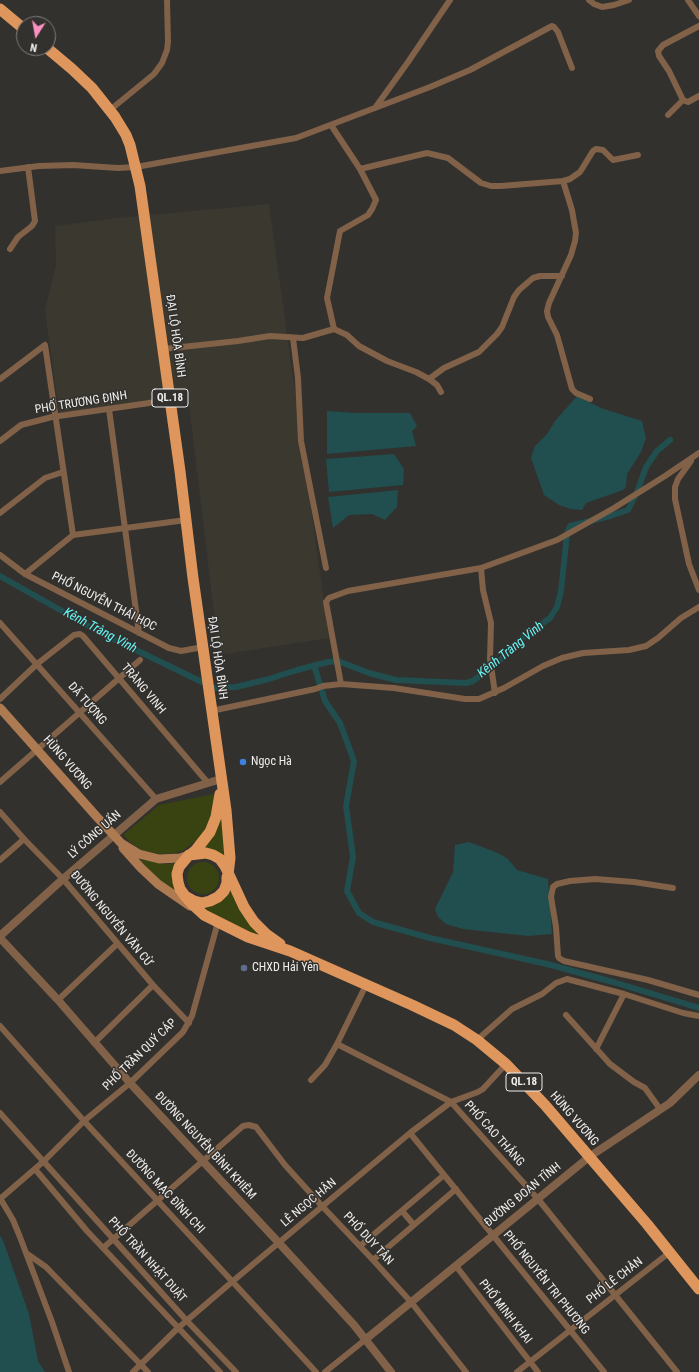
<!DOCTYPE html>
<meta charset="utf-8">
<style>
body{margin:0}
#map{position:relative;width:699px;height:1372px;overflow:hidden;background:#32312e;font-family:"Roboto Condensed",sans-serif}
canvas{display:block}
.north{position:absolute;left:16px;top:16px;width:40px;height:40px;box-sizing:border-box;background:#32312e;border:1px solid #7e7d7b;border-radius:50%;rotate:191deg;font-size:11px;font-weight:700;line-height:16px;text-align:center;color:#f0efee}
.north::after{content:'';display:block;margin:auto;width:14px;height:18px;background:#fc8fc1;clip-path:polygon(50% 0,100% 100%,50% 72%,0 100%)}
</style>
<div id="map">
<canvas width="699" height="1372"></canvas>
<div class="north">N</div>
</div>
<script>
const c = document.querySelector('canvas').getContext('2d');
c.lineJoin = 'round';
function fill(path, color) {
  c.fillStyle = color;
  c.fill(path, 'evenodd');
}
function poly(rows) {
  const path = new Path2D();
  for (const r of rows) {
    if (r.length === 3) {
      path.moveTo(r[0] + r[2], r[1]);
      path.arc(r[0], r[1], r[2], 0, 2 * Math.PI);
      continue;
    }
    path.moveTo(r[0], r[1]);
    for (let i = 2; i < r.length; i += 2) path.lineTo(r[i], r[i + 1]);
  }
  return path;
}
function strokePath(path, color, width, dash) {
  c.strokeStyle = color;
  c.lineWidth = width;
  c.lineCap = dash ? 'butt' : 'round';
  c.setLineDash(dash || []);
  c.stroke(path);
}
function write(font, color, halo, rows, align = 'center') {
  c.font = font + ' "Roboto Condensed",sans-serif';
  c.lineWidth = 3;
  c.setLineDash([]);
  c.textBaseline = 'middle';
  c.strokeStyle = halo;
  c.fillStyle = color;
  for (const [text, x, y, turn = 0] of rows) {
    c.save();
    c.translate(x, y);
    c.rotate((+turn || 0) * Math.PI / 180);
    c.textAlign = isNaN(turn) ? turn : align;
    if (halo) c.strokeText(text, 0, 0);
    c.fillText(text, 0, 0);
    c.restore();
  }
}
fill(poly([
 [269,204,329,638,219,655,188,395,59,413,45,310,56,265,55,226,117,218]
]), '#3b382f');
fill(poly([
 [214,794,214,802,210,822,199,839,182,851,175,853,159,854,143,851,130,842,123,835,159,805],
 [222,809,227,860,204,849],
 [138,859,165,864,176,863,176,891,156,878],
 [203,878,16],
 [230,890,262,936,262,938,203,910,213,905]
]), '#384311');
fill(poly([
 [577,396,601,408,642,421,646,438,641,452,627,474,626,487,623,490,586,503,582,510,571,509,559,505,544,495,531,458,535,446,547,434,555,421],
 [327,411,356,413,410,413,417,426,412,431,416,446,327,454],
 [394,454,404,469,403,485,329,492,326,459],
 [398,490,397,507,385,520,372,514,349,515,333,528,328,497],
 [469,842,498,853,508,859,517,870,548,879,552,934,528,936,463,929,446,924,438,917,435,909,453,872,455,845],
 [0,1235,4,1243,29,1314,38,1361,45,1372,0,1372]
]), '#214e4e');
strokePath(poly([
 [0,576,101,633,202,682],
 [314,665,325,701,340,723,354,761,346,806,353,857,347,891,359,913,373,922,430,938,547,964,613,982,699,1008],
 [214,688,236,687,269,679,297,670,328,662,338,661,369,673,396,680,466,683,473,681,496,664,521,639,550,618,557,607,561,591,567,534,570,526,610,516,628,510,637,492,646,467,657,451,670,440]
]), '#214e4e', 6);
strokePath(poly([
 [589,0,594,4,602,7,614,5,629,0],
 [688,0,699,16],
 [683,100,688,102,699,96],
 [375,108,408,62,450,0],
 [110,110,154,74,162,63,167,50,168,42,167,0],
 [668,115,683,100,669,71,659,56,658,51,663,45,699,26],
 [331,125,360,169,376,200,372,209,368,215,340,231,327,298,334,329],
 [360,169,427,153,448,158,481,183,491,186,501,186,563,181,570,179,580,172,593,151,596,149,603,150,613,160,638,155],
 [0,171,39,166,73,165,118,168,136,167,296,138,430,87,470,70,552,26,554,27,558,32,572,68],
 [563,181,572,210,576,233,575,241,571,255,549,303,547,311,548,317,557,335,572,389,576,393,590,399],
 [10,249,18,237,32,226,35,221,28,167],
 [293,338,298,378,301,441,326,568],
 [163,349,238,341,270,336,303,338,334,329,347,335,359,346,387,361,416,372,429,379,437,385,441,392],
 [0,379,45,345,73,535],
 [429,379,444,368,479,352,497,334,502,327,514,297,519,290,533,278,540,276,562,276],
 [109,409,139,633],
 [0,441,21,425,52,417,170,400],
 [691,461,678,479,675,487,675,499,689,564,699,590],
 [0,513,45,478,63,472],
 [0,555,25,574,169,648,181,651,203,647],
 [481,568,483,590,491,623,490,659,495,693],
 [25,574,73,535,186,520],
 [0,623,156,799],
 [341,684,326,602,329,598,348,591,481,568,557,540,614,508,665,476,699,453],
 [0,699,37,664,74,635,80,634,83,636,208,783],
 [211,711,315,689,323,686,341,684,394,688,465,699,479,699,504,688,543,666,562,658,583,653,629,650,646,646,658,638,681,618,699,607],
 [0,782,140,660],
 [0,812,24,839,63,879,153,985,189,1023],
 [0,860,24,839],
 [673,888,634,882,595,879,570,881,557,884,553,887,551,897,556,927,558,956,559,958,564,961,648,980,699,995],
 [58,1000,117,944],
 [566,1015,610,1064,634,1082,645,1088,660,1109],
 [0,1026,84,1121,316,1372],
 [477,1040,512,1009,542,994,556,983,567,979,624,994,683,1013,699,1016],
 [94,1043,153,985],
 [337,1044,451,1102,538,1199,677,1372],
 [596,1049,624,994],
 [311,1080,325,1065,337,1044,366,985],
 [0,1113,187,1321,236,1372],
 [410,1133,604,1372],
 [35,1169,87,1231,220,1372],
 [0,1198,13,1220,20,1237,52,1322,69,1372],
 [0,1199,44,1161,84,1121,130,1083,183,1032,192,1016,218,922],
 [402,1211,414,1225],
 [360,1246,444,1175],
 [103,1248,243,1126,249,1125,256,1127,285,1165,322,1206,373,1260,411,1302,466,1372],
 [26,1253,46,1267,148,1372],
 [373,1260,456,1189],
 [456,1266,538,1372],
 [133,1372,178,1328,233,1281,410,1133,451,1102,478,1092,483,1089,506,1064],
 [325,1372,366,1339],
 [517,1372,670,1252]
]), '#816148', 6);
strokePath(poly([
 [0,936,63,879,156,799,221,779],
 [0,938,58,1000,130,1083,279,1243,354,1325,391,1372],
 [366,1339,589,1157,670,1103,699,1075]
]), '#816148', 8);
strokePath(poly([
 [0,708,97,817,121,843,139,854,159,859,180,858,189,855],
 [123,848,141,868,158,884,190,906]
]), '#ad7a52', 9);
strokePath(poly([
 [0,9,24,29],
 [47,48,72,69,92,88,115,117,126,135,130,145,140,186,180,471,193,578,226,810,230,858,227,883],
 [190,855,196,850,210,832,216,817,220,794],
 [227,877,227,883,224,891,218,897,210,901,202,903,194,901,185,896,180,889,178,882,177,874,179,867,189,855,206,853,213,855,220,859,225,866,244,907,254,922,266,934,280,944],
 [185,896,192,904,204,915,248,937,290,951,412,1005,454,1025,477,1040,506,1064,545,1105,647,1224,699,1289]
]), '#de965c', 11);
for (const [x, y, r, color] of [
 [243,762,4,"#3f7fe0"],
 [244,968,4,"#5c6f8a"]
]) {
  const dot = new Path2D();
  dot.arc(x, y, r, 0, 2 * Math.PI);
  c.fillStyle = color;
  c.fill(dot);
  strokePath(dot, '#32312e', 1.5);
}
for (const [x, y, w] of [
 [170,398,36],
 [524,1082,36]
]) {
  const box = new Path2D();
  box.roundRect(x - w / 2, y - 9, w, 18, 3);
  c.fillStyle = '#32312e';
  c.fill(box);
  strokePath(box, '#f0efee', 1);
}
write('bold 11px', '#f0efee', null, [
 ["QL.18",170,398],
 ["QL.18",524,1082]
]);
write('12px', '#f0efee', '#32312e', [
 ["ĐẠI LỘ HÒA BÌNH",175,336,82],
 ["PHỐ TRƯƠNG ĐỊNH",81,403,-9],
 ["PHỐ NGUYỄN THÁI HỌC",104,602,27],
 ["ĐẠI LỘ HÒA BÌNH",217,658,82],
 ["TRÀNG VINH",143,689,50],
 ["DÃ TƯỢNG",87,704,49],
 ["HÙNG VƯƠNG",67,763,49],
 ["LÝ CÔNG UẨN",95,835,-41],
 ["ĐƯỜNG NGUYỄN VĂN CỪ",111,919,50],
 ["PHỐ TRẦN QUÝ CÁP",140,1055,-44],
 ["HÙNG VƯƠNG",574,1119,49],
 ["PHỐ CAO THẮNG",494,1134,48],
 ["ĐƯỜNG NGUYỄN BỈNH KHIÊM",205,1146,47],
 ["ĐƯỜNG MẠC ĐĨNH CHI",165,1192,47],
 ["ĐƯỜNG ĐOAN TĨNH",523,1195,-39],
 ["LÊ NGỌC HÂN",309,1203,-40],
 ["PHỐ DUY TÂN",368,1239,47],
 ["PHỐ TRẦN NHẬT DUẬT",147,1260,48],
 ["PHỐ LÊ CHÂN",615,1281,-38],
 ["PHỐ NGUYỄN TRI PHƯƠNG",546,1283,51],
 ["PHỐ MINH KHAI",505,1312,52]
]);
write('12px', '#f0efee', '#32312e', [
 ["Ngọc Hà",251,762],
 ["CHXD Hải Yên",252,968]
], 'left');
write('italic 13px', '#67f7f8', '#32312e', [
 ["Kênh Tràng Vinh",100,631,28],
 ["Kênh Tràng Vinh",511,650,-39]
]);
</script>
